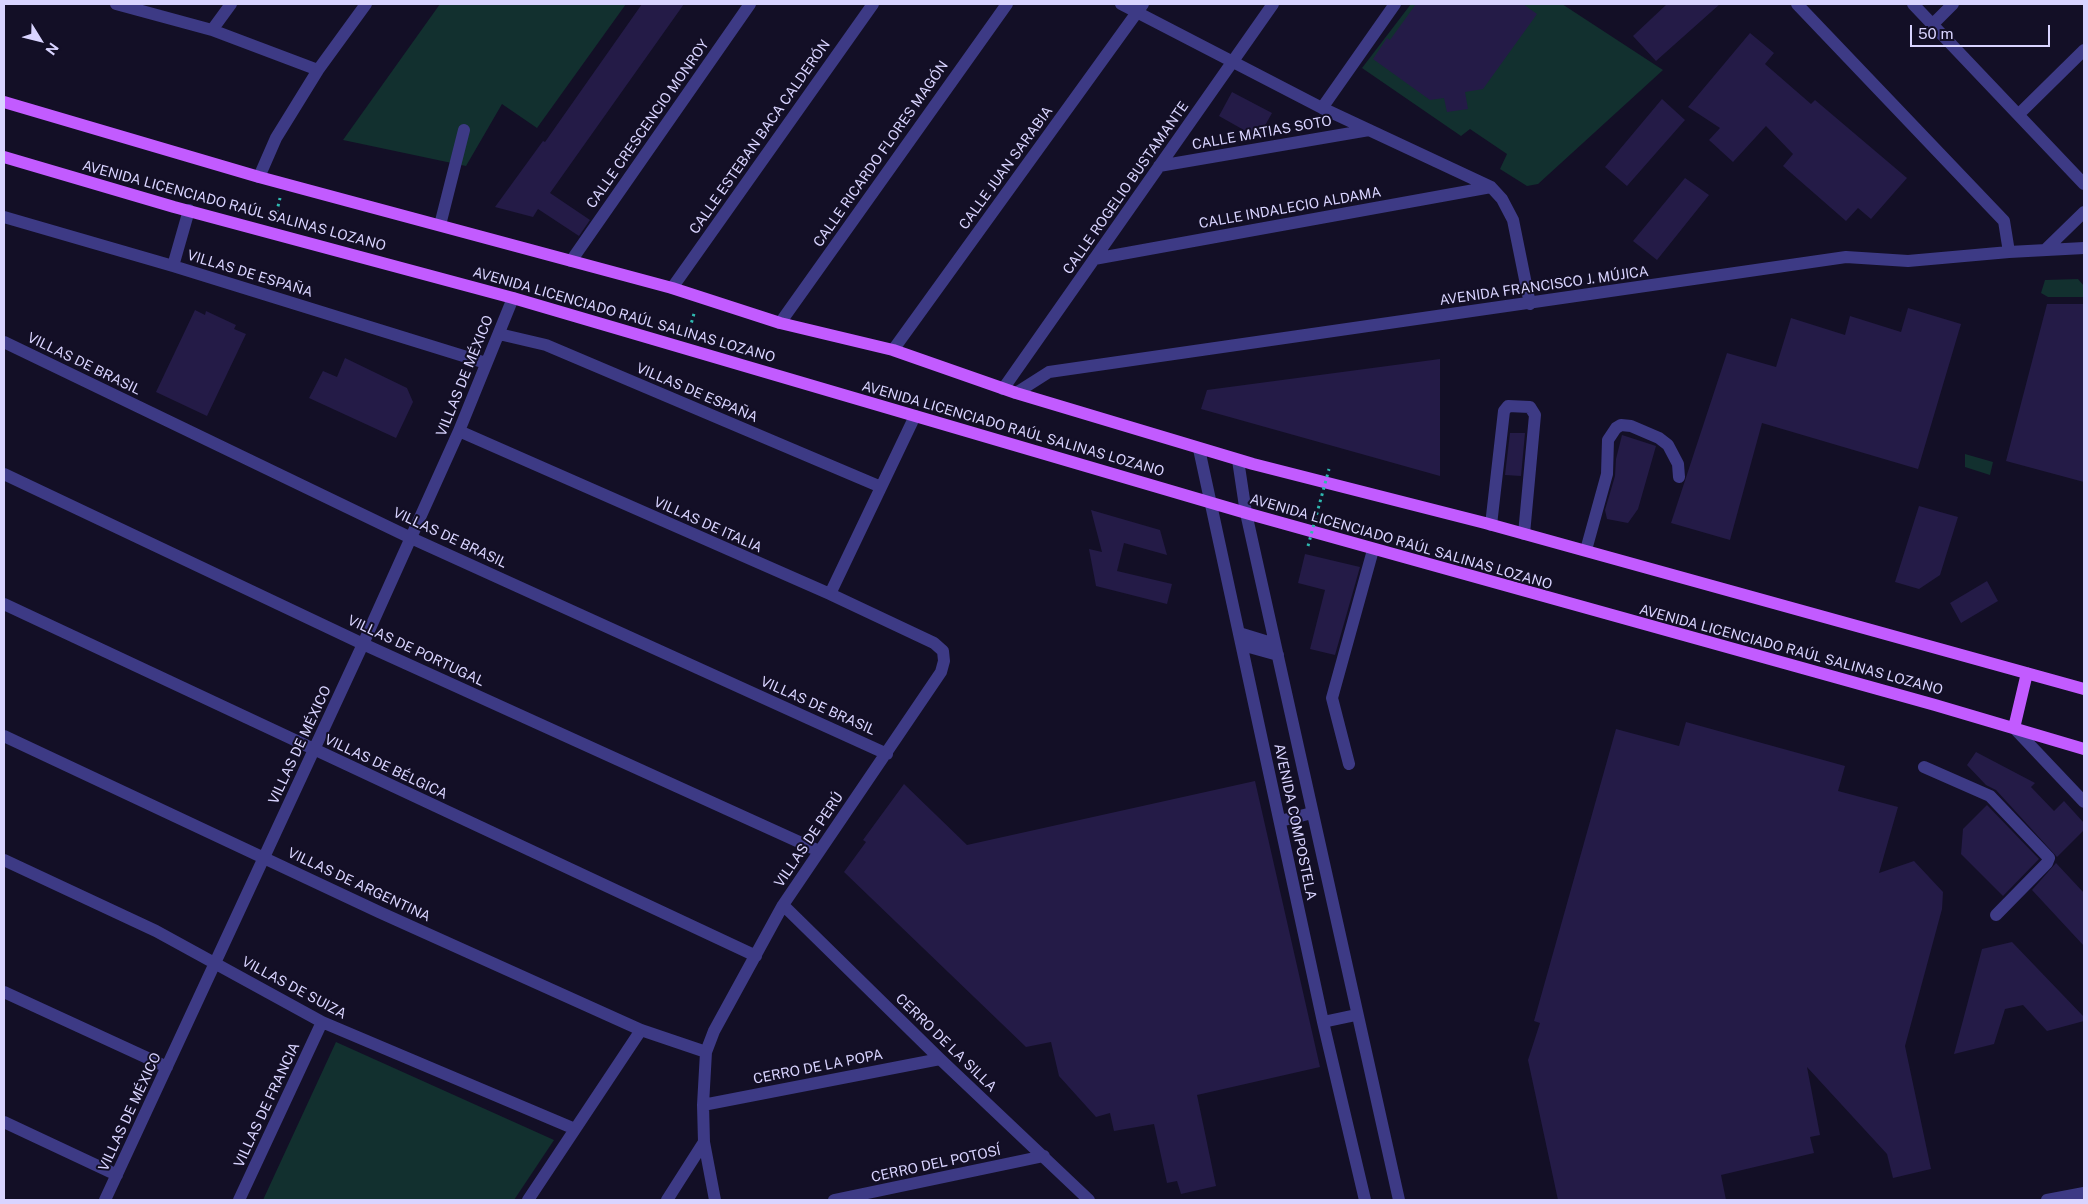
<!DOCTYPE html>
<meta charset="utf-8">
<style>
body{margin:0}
#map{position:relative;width:2088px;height:1204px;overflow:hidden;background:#130f26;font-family:"Public Sans",sans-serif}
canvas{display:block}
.frame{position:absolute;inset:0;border:5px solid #d9d4ff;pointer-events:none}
.north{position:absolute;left:15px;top:15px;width:50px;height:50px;-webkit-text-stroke:4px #130f26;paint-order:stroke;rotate:126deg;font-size:14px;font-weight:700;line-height:20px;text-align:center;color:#d9d4ff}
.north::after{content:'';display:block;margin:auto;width:18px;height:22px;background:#d9d4ff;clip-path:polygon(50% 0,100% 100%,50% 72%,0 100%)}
.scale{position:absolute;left:1910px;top:25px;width:140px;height:22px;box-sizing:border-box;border:2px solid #d9d4ff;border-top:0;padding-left:6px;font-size:15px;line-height:18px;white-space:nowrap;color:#d9d4ff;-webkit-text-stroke:4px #130f26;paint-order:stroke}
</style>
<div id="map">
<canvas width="2088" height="1204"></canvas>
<div class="frame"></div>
<div class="north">N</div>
<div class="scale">50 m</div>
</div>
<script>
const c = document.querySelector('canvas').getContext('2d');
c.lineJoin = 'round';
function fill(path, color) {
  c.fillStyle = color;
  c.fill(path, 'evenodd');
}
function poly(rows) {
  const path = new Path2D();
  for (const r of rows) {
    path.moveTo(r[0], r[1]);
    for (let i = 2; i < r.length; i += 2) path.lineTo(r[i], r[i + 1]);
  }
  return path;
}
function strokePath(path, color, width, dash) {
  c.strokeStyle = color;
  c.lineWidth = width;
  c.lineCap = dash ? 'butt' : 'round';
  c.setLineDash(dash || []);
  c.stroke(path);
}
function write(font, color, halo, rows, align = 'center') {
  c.font = font + ' "Public Sans",sans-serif';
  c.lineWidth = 4;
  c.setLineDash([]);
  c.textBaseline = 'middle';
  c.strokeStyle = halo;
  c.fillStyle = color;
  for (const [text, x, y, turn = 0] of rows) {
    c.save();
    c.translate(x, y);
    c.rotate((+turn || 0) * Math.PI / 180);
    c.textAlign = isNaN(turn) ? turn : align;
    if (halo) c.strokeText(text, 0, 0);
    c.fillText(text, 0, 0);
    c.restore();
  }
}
fill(poly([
 [440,4,626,4,537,128,502,104,466,166,343,140],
 [1411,4,1562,4,1663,70,1538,184,1527,186,1500,169,1507,154,1470,129,1461,136,1362,68],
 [2078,279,2084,286,2084,297,2048,297,2041,293,2045,280],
 [1965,454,1993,462,1990,475,1965,467],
 [336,1042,554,1140,514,1200,263,1200]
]), '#12302f');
fill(poly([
 [642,4,684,4,550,193,590,220,579,236,538,209,533,217,495,207,543,141,545,142],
 [1416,4,1523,4,1537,14,1483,89,1465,92,1468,109,1447,112,1444,98,1430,100,1373,59,1387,38,1390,40],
 [1667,4,1720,4,1656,61,1633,36],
 [1750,33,1774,53,1765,64,1811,104,1815,100,1907,178,1871,219,1858,208,1846,221,1783,166,1793,154,1766,126,1733,162,1709,140,1720,128,1688,107],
 [1232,92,1272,113,1258,138,1219,116],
 [1662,99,1685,120,1627,186,1605,167],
 [1685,178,1709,195,1657,260,1633,241],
 [2047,304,2084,304,2084,482,2006,461],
 [1908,308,1961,324,1918,469,1762,423,1730,540,1671,523,1727,353,1776,367,1791,318,1845,335,1850,316,1901,332],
 [195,310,205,315,206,311,236,325,234,329,246,334,207,416,156,392],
 [345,358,407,388,413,402,396,438,309,398,323,371,337,377],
 [1440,359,1440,476,1201,409,1207,390],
 [1510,433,1525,433,1521,476,1505,475],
 [1622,435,1656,446,1638,509,1628,523,1607,519,1605,510,1615,476,1616,459],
 [1919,506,1958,517,1940,575,1919,589,1895,582],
 [1091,510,1160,530,1167,555,1124,543,1117,571,1172,584,1167,604,1096,586,1089,549,1102,552],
 [1305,554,1360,567,1335,655,1310,649,1325,590,1298,583],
 [1987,581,1998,601,1961,623,1950,603],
 [1686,722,1845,766,1838,791,1898,807,1879,873,1914,861,1943,892,1942,909,1905,1046,1931,1169,1893,1178,1887,1154,1807,1067,1820,1135,1810,1137,1814,1153,1721,1175,1726,1200,1558,1200,1528,1060,1540,1023,1534,1021,1616,729,1679,746],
 [1976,752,2035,783,2031,787,2054,811,2064,801,2084,823,2084,830,2057,857,1996,790,1986,785,1967,765],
 [1255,781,1320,1067,1197,1095,1216,1186,1181,1194,1177,1181,1167,1183,1154,1124,1114,1131,1110,1113,1096,1117,1059,1076,1051,1042,1026,1047,844,872,866,842,863,840,904,784,967,845],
 [1987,805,2039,859,2003,896,1961,854,1963,829],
 [2056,863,2084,893,2084,946,2032,890],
 [2012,942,2084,1017,2084,1021,2047,1031,2023,1005,2005,1009,1994,1044,1954,1054,1982,949]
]), '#241b47');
strokePath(poly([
 [275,219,280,198],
 [688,335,695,310]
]), '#2fb8b0', 3, [2.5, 4]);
strokePath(poly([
 [116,4,212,30,318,70],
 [1121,4,1322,108,1491,187,1502,199,1513,220,1530,304],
 [1797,4,2004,221,2009,252],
 [1913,4,2084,184],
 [1933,24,1953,4],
 [212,30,231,4],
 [1322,108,1395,4],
 [2019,114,2084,50],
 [1159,166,1369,130],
 [259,177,276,138,318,70,366,4],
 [4,217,173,266,486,363],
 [440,225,464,130],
 [2045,250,2084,212],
 [1094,259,1491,187],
 [571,261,750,4],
 [173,266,189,210],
 [672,288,873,4],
 [780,323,1007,4],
 [499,334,546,345,881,487],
 [4,342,411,538,887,754],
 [893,350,1143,4],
 [1003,389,1273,4],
 [1016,393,1049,372,1846,257,1908,261,2009,252,2084,248],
 [459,431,830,594,934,643,943,651,944,661,941,672,783,905,714,1031,706,1052,703,1105,704,1142,715,1200],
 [1199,449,1323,1022,1365,1200],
 [1238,460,1246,513,1399,1200],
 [4,474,363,644,819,851],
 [1491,525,1504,411,1508,406,1530,407,1535,415,1524,534],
 [1586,550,1607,474,1608,440,1616,428,1621,425,1631,426,1659,438,1668,445,1678,464,1679,477],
 [830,594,915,416],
 [4,604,756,956],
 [1239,633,1275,644],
 [1242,645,1278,655],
 [2014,728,2084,802],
 [4,736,379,912,641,1030,706,1052],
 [1349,764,1332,698,1373,550],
 [1924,767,1990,796,2049,858,2047,863,1996,915],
 [1280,821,1312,813],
 [4,860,156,931,322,1022,575,1129],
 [783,905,940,1059,1089,1200],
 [4,992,167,1067],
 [1323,1022,1356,1015],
 [703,1105,940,1059],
 [4,1122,117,1175],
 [105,1200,363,644,459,431,513,298],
 [239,1200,322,1022],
 [528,1200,641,1030],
 [667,1200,704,1142],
 [834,1200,1044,1156],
 [2047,1200,2084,1193]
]), '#3d3a85', 12);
strokePath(poly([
 [4,102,259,177,672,288,780,323,893,350,1016,393,1253,464,1485,523,2084,689],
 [4,157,174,207,513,298,1246,513,1935,705,2084,749],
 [2014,728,2027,673]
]), '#c25bff', 12);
strokePath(poly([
 [1308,546,1329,469]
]), '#2fb8b0', 3, [2.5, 4]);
write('14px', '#d9d4ff', '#130f26', [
 ["CALLE CRESCENCIO MONROY",648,124,-55],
 ["CALLE MATIAS SOTO",1262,133,-10],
 ["CALLE ESTEBAN BACA CALDERÓN",760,137,-55],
 ["CALLE RICARDO FLORES MAGÓN",881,154,-55],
 ["CALLE JUAN SARABIA",1006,168,-54],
 ["CALLE ROGELIO BUSTAMANTE",1126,188,-55],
 ["AVENIDA LICENCIADO RAÚL SALINAS LOZANO",234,206,15],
 ["CALLE INDALECIO ALDAMA",1290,208,-10],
 ["VILLAS DE ESPAÑA",250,274,17],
 ["AVENIDA FRANCISCO J. MÚJICA",1544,286,-8],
 ["AVENIDA LICENCIADO RAÚL SALINAS LOZANO",624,315,16],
 ["VILLAS DE BRASIL",84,364,26],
 ["VILLAS DE MÉXICO",465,376,-68],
 ["VILLAS DE ESPAÑA",697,393,23],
 ["AVENIDA LICENCIADO RAÚL SALINAS LOZANO",1013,429,16],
 ["VILLAS DE ITALIA",708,525,24],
 ["VILLAS DE BRASIL",450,538,25],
 ["AVENIDA LICENCIADO RAÚL SALINAS LOZANO",1401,542,16],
 ["AVENIDA LICENCIADO RAÚL SALINAS LOZANO",1791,650,15],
 ["VILLAS DE PORTUGAL",416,651,25],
 ["VILLAS DE BRASIL",818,706,24],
 ["VILLAS DE MÉXICO",300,745,-65],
 ["VILLAS DE BÉLGICA",386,767,25],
 ["AVENIDA COMPOSTELA",1295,822,78],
 ["VILLAS DE PERÚ",809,840,-56],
 ["VILLAS DE ARGENTINA",359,885,25],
 ["VILLAS DE SUIZA",294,988,28],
 ["CERRO DE LA SILLA",946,1043,44],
 ["CERRO DE LA POPA",818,1067,-11],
 ["VILLAS DE FRANCIA",267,1105,-65],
 ["VILLAS DE MÉXICO",130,1112,-65],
 ["CERRO DEL POTOSÍ",936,1164,-12]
]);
</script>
